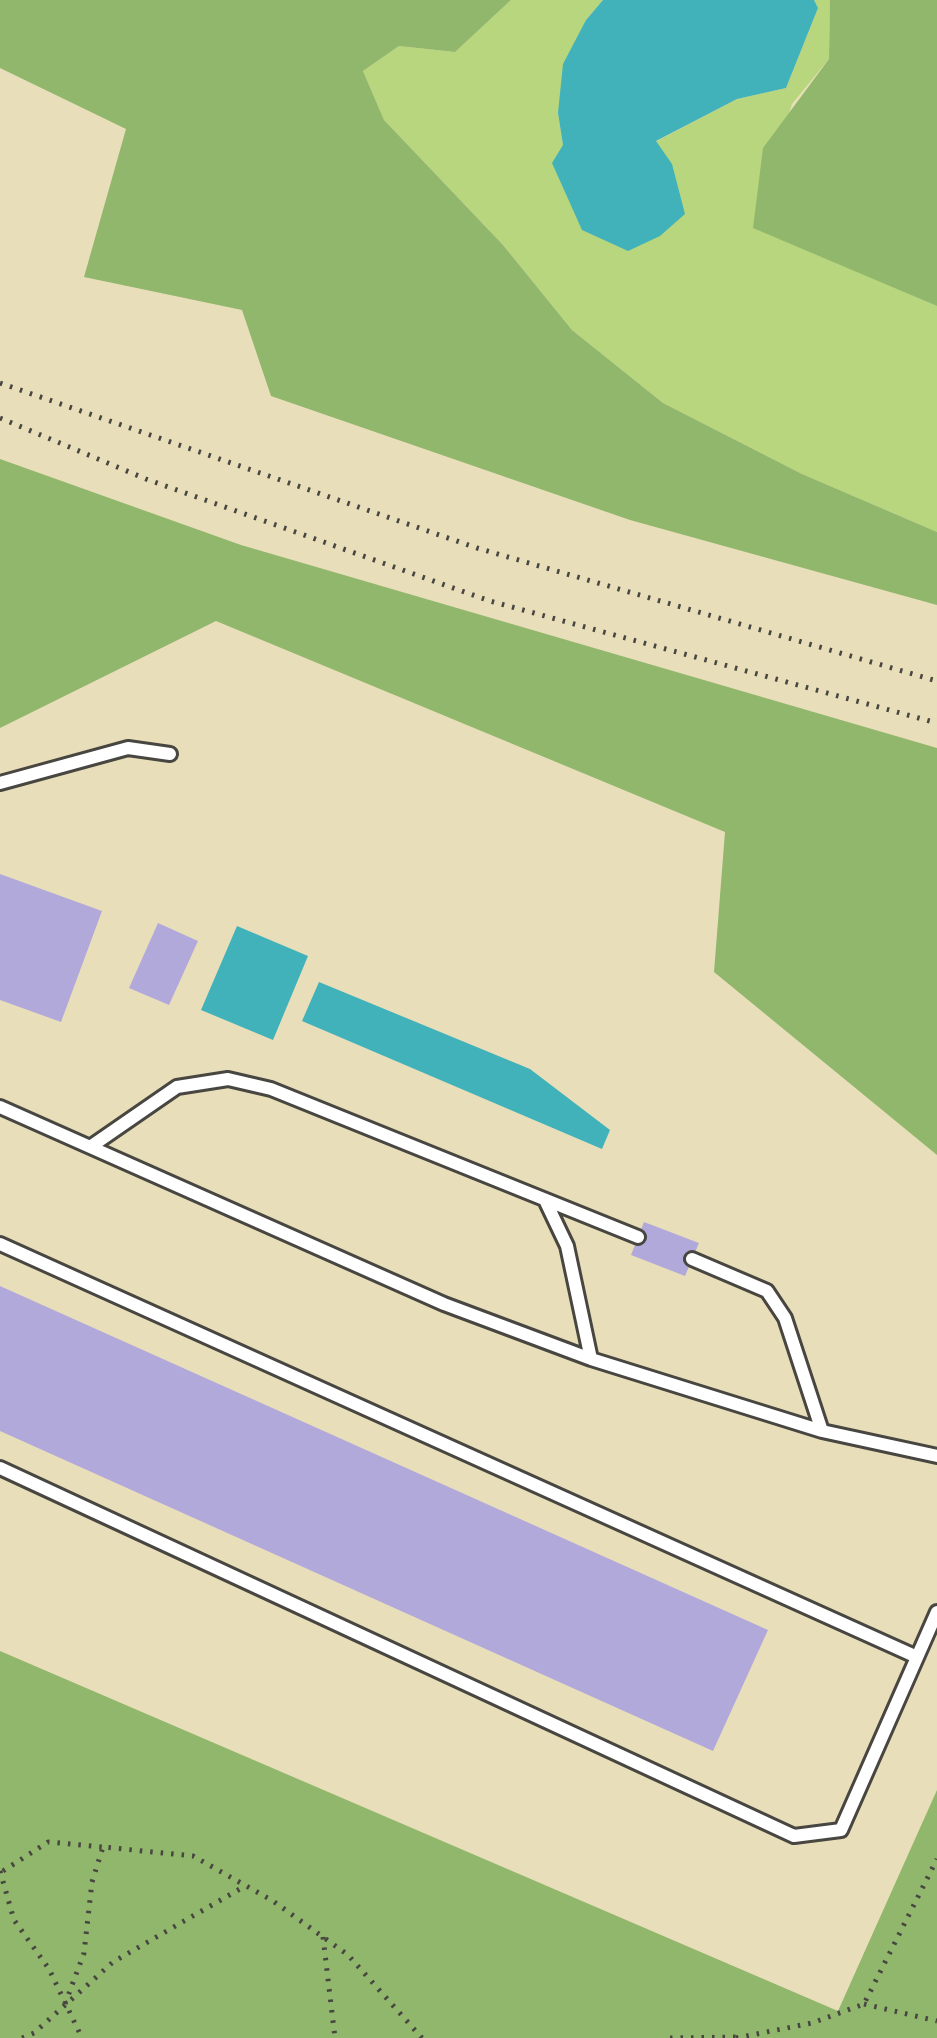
<!DOCTYPE html>
<style>
body{margin:0}
canvas{display:block;background:#e9deba}
</style>
<canvas width="937" height="2038"></canvas>
<script>
const c = document.querySelector('canvas').getContext('2d');
c.lineJoin = 'round';
function fill(path, color) {
  c.fillStyle = color;
  c.fill(path, 'evenodd');
}
function poly(rows) {
  const path = new Path2D();
  for (const r of rows) {
    path.moveTo(r[0], r[1]);
    for (let i = 2; i < r.length; i += 2) path.lineTo(r[i], r[i + 1]);
  }
  return path;
}
function strokePath(path, color, width, dash) {
  c.strokeStyle = color;
  c.lineWidth = width;
  c.lineCap = dash ? 'butt' : 'round';
  c.setLineDash(dash || []);
  c.stroke(path);
}
fill(poly([
 [511,0,603,0,586,20,558,113,563,145,655,142,737,99,786,88,818,8,814,0,830,0,829,59,792,104,754,227,937,306,937,532,802,474,663,403,572,330,503,245,384,120,363,71,399,46,455,52]
]), '#b7d67d');
fill(poly([
 [0,0,511,0,455,52,399,46,363,71,384,120,503,245,572,330,663,403,802,474,937,532,937,605,630,520,271,396,242,310,84,277,126,129,0,68],
 [830,0,937,0,937,306,753,228,763,148,829,59],
 [0,459,241,545,937,748,937,1155,714,972,725,832,216,621,0,728],
 [0,1651,838,2011,937,1790,937,2038,0,2038]
]), '#91b76c');
fill(poly([
 [603,0,814,0,818,8,786,88,737,99,656,141,672,164,685,214,660,236,628,251,582,230,552,163,563,145,558,113,563,64,586,20],
 [237,926,308,956,273,1040,201,1010],
 [319,982,530,1069,610,1130,602,1149,302,1021]
]), '#42b2ba');
fill(poly([
 [0,874,102,911,61,1022,0,1000],
 [158,923,198,941,169,1005,129,988],
 [644,1222,699,1243,685,1276,631,1255],
 [0,1286,768,1630,713,1751,0,1431]
]), '#b2a9db');
const service = poly([
 [0,783,128,748,170,754],
 [0,1107,444,1304,591,1359,822,1431,937,1456],
 [93,1145,177,1087,228,1079,271,1089,638,1237],
 [546,1202,567,1246,591,1359],
 [0,1244,917,1657],
 [692,1259,767,1291,785,1318,822,1431],
 [0,1468,794,1836,841,1830,937,1612]
]);
strokePath(service, '#484640', 18);
strokePath(poly([
 [0,383,477,548,937,681],
 [0,418,146,479,490,601,937,723],
 [0,1871,14,1920,49,1969,82,2038],
 [3,1871,48,1842,103,1847],
 [323,1937,335,2038],
 [65,2004,84,1953,92,1882,103,1847,193,1856,273,1901,348,1955,422,2038],
 [864,2004,937,2021],
 [22,2038,34,2033,113,1962,245,1886],
 [670,2038,738,2037],
 [736,2038,812,2023,864,2004,937,1859]
]), '#484640', 5, [2.5, 8]);
strokePath(service, '#fff', 12);
</script>
